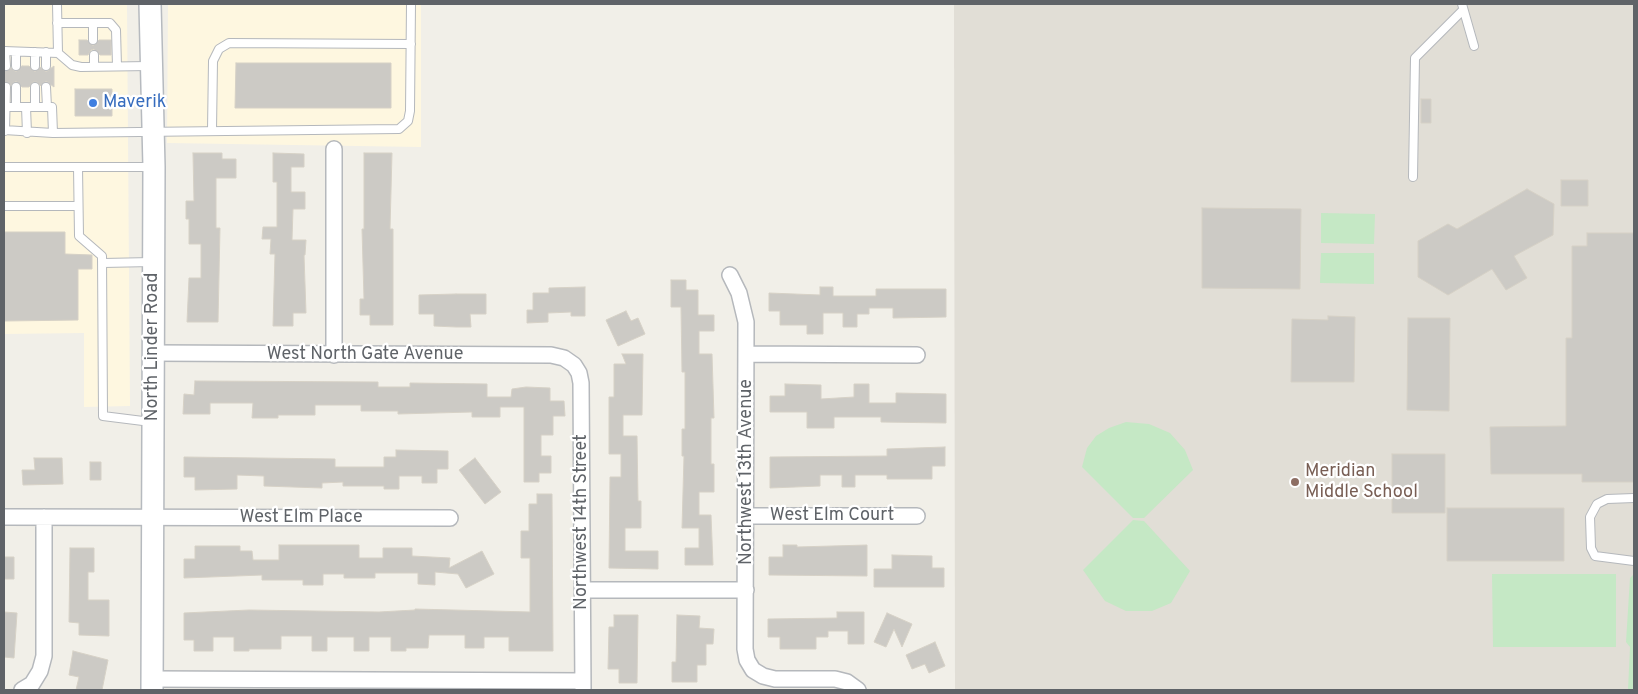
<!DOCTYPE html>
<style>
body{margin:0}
#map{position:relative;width:1638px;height:694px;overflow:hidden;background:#f1efe8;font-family:Overpass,sans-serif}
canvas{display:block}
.frame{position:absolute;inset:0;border:5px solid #5f6368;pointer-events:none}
</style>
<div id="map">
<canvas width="1638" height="694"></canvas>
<div class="frame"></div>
</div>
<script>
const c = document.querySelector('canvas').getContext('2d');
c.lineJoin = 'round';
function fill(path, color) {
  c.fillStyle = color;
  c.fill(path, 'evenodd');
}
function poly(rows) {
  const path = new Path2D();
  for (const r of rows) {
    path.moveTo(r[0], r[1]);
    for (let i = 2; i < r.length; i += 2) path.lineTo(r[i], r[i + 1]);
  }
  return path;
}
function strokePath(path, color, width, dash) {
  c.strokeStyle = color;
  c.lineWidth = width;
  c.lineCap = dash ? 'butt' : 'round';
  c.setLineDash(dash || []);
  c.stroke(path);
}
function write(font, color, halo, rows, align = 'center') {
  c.font = font + ' Overpass,sans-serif';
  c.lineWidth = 4.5;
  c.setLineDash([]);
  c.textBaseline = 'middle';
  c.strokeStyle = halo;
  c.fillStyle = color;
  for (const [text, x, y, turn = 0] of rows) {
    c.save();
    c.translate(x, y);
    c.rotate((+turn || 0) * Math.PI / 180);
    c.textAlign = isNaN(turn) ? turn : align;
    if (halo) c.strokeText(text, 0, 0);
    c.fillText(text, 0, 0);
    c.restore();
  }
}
fill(poly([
 [4,4,127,4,130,406,84,407,84,333,4,334],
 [168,4,421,4,421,147,167,143]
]), '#fef7e0');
fill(poly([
 [954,4,1634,4,1634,690,955,690]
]), '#e1ded6');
fill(poly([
 [1321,213,1375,214,1374,244,1321,243],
 [1321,253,1374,253,1374,284,1320,283],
 [1126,422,1149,424,1170,433,1185,450,1193,470,1144,518,1133,518,1082,467,1087,448,1096,436,1109,428],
 [1133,520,1144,521,1190,571,1171,603,1152,611,1126,611,1105,601,1083,570],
 [1492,574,1616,574,1616,647,1493,647],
 [1634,574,1634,690,1628,690,1630,647,1626,642,1630,578]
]), '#c5e8c5');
const building = poly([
 [79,40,87,40,93,46,99,40,111,40,111,55,100,55,94,49,91,50,88,55,79,55,79,40],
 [236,63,391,63,391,108,235,108,236,63],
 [22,66,29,66,35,72,40,67,46,72,54,66,54,87,46,81,41,86,37,82,33,82,29,87,22,87,16,81,11,85,4,82,4,71,11,68,16,72,22,66],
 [75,89,112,89,112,116,75,116,75,89],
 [1421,99,1431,99,1431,123,1421,123,1421,99],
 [193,153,222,153,222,159,236,159,236,178,216,178,216,228,220,228,218,322,187,322,189,278,201,278,201,244,189,244,189,219,186,219,186,201,194,201,193,153],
 [273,153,304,154,304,167,291,167,291,192,305,192,305,209,293,209,292,240,306,240,305,255,304,255,306,313,293,313,293,326,273,326,275,254,270,254,271,239,262,239,263,227,277,227,277,182,273,182,273,153],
 [364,153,392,153,390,229,393,229,393,325,370,325,370,315,360,315,360,299,364,299,362,229,364,229,364,153],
 [1561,180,1588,180,1588,206,1561,206,1561,180],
 [1527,189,1554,204,1553,235,1514,256,1527,278,1506,290,1492,269,1448,295,1418,277,1418,241,1448,224,1457,229,1527,189],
 [1202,208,1301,209,1300,289,1202,288,1202,208],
 [4,232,65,232,65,254,92,255,92,269,78,269,78,320,4,321,4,232],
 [1587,233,1634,233,1634,482,1582,482,1582,474,1491,474,1490,427,1566,426,1566,338,1572,338,1572,246,1587,246,1587,233],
 [671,280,686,280,686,290,698,290,698,315,714,315,714,331,699,331,699,354,712,354,714,418,711,418,711,464,714,464,714,492,699,492,699,515,711,515,713,565,685,565,685,548,699,548,699,528,682,528,684,456,682,456,682,429,685,429,685,372,682,372,681,307,671,307,671,280],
 [585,287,585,316,571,316,571,312,548,313,548,322,527,323,527,310,533,310,533,293,549,293,549,288,585,287],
 [820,287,833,287,833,296,876,296,876,289,946,289,946,317,893,318,893,308,869,308,869,314,857,314,857,327,843,327,843,313,823,313,823,334,807,334,807,325,780,325,780,311,769,311,769,293,820,295,820,287],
 [456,294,486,294,486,314,470,314,471,327,456,327,434,326,434,314,419,314,419,295,456,294],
 [626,311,631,321,638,318,645,334,618,346,606,320,626,311],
 [1328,316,1355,317,1354,382,1291,382,1292,319,1328,320,1328,316],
 [1408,318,1450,318,1449,411,1407,410,1408,318],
 [622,354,643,354,642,415,623,415,623,436,637,436,638,501,641,501,641,528,625,528,625,551,658,551,658,569,609,568,610,477,621,477,621,454,609,454,609,397,614,397,614,364,626,364,622,354],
 [195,381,378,382,378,387,410,387,410,383,487,384,487,397,511,397,512,389,526,387,550,388,550,401,564,401,565,416,553,416,553,435,541,435,541,456,551,456,551,473,539,473,539,482,524,482,524,407,500,407,500,417,472,417,472,412,398,414,398,411,361,411,361,405,315,405,315,415,278,415,278,418,252,418,253,403,210,403,210,414,183,414,184,394,194,395,195,381],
 [785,384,821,385,821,399,854,397,854,384,869,384,869,403,896,403,896,393,946,394,946,423,881,422,881,417,834,417,834,428,807,428,807,412,770,412,770,396,785,396,785,384],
 [945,447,945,466,932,466,932,479,887,479,887,475,855,475,855,487,842,487,842,475,820,475,820,486,770,488,770,457,887,456,887,449,945,447],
 [396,450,448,451,448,469,437,469,437,483,422,483,422,476,399,476,399,489,384,489,384,486,343,486,343,482,322,483,322,488,264,486,264,476,237,475,237,489,195,490,195,477,184,477,184,457,335,459,335,467,384,467,384,457,396,457,396,450],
 [1392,454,1445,454,1445,513,1392,513,1392,454],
 [34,458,62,458,63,484,23,485,22,470,35,470,34,458],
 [475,458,501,492,485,504,459,470,475,458],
 [90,462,101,462,101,480,90,480,90,462],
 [537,494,552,494,553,651,509,651,509,637,484,637,484,648,465,648,465,635,429,635,428,648,406,648,406,651,391,651,391,637,369,637,369,651,354,651,354,637,327,637,327,651,312,651,312,636,281,636,281,649,249,649,249,651,234,651,234,637,213,637,213,651,194,651,194,640,184,640,184,613,249,610,379,612,415,610,415,609,530,612,530,558,521,558,521,531,529,531,529,504,537,504,537,494],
 [1447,508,1564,508,1564,561,1447,561,1447,508],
 [279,545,359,545,359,558,383,558,383,548,412,548,412,556,450,558,449,568,482,551,494,574,466,588,458,574,435,572,435,585,418,584,418,573,375,573,375,578,344,578,344,574,323,574,323,585,303,585,303,580,262,580,262,575,184,578,184,559,195,559,195,546,240,546,240,551,252,551,253,560,279,560,279,545],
 [783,545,797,545,797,547,867,545,867,576,769,575,769,557,783,557,783,545],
 [70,548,94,548,94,572,88,572,88,600,109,600,109,636,79,635,79,623,69,622,70,548],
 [892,555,932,556,932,568,944,568,944,587,874,587,874,569,892,569,892,555],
 [4,557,14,557,14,579,4,579,4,557],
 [4,612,17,613,14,658,4,657,4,612],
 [837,612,864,612,864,644,848,644,848,631,828,631,828,637,816,637,816,649,780,649,780,637,768,637,768,619,837,618,837,612],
 [887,613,912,624,902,647,894,629,886,647,874,642,887,613],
 [614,615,638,615,637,683,619,683,619,669,608,669,609,627,614,627,614,615],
 [677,615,700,616,699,628,714,629,713,644,706,644,706,665,697,665,697,682,672,682,672,662,676,662,677,615],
 [935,642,945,666,929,673,925,664,912,669,906,655,935,642],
 [73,651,108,660,102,690,76,690,79,677,69,675,73,651]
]);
fill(building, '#cccac5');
strokePath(building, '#d6d1c6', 1);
const lane = poly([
 [57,4,58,53],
 [1462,4,1474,46],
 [57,23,110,23,116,30,117,66],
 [93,23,93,40],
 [4,51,58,53,72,65,81,67,149,66],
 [5,51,6,66],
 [16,52,16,66],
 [35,52,35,66],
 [46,52,46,66],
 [94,55,94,67],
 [35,87,35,107],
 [46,87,47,107],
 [4,107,52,107,53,133],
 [16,107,16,87],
 [26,107,27,133],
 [4,130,53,133,399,129,408,121,410,111,411,4],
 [212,130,213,61,219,49,229,43,411,44],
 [5,131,6,87],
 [4,167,152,167],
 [78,167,79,236,102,256,103,416,151,422],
 [1413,177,1415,58,1463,10],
 [4,206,78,206],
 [103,263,152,262],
 [1634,498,1607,499,1597,504,1590,517,1591,548,1595,556,1634,561]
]);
const street = poly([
 [730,275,739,293,746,322,745,649,747,660,753,670,763,676,775,679,835,679,847,682,858,690],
 [153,353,551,355,564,358,574,365,579,373,581,383,583,690],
 [747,354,917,355],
 [334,355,334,149],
 [746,516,917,516],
 [4,517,450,518],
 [583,590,746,590],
 [153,679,583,681],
 [22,690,32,684,40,671,44,656,44,517]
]);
const secondary = poly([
 [150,4,154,167,152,690]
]);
strokePath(lane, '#b5b8bc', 10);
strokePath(street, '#b5b8bc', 18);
strokePath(secondary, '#b6babf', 24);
strokePath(lane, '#fff', 8);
strokePath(street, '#fff', 15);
strokePath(secondary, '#fff', 21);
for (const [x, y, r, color] of [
 [93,103,5,"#3f7fe0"],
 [1295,482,5,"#8d6e63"]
]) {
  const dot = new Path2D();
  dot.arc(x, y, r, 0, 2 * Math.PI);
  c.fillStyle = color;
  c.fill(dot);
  strokePath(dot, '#fff', 2);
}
write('18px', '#366cbe', '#fff', [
 ["Maverik",103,103]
], 'left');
write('18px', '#5f6368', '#fff', [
 ["North Linder Road",153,347,-90],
 ["West North Gate Avenue",365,355],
 ["Northwest 13th Avenue",747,472,-90],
 ["West Elm Court",832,516],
 ["West Elm Place",301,518],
 ["Northwest 14th Street",582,522,-90]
]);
write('18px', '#785e54', '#fff', [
 ["Meridian",1305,472],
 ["Middle School",1305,493]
], 'left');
</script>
